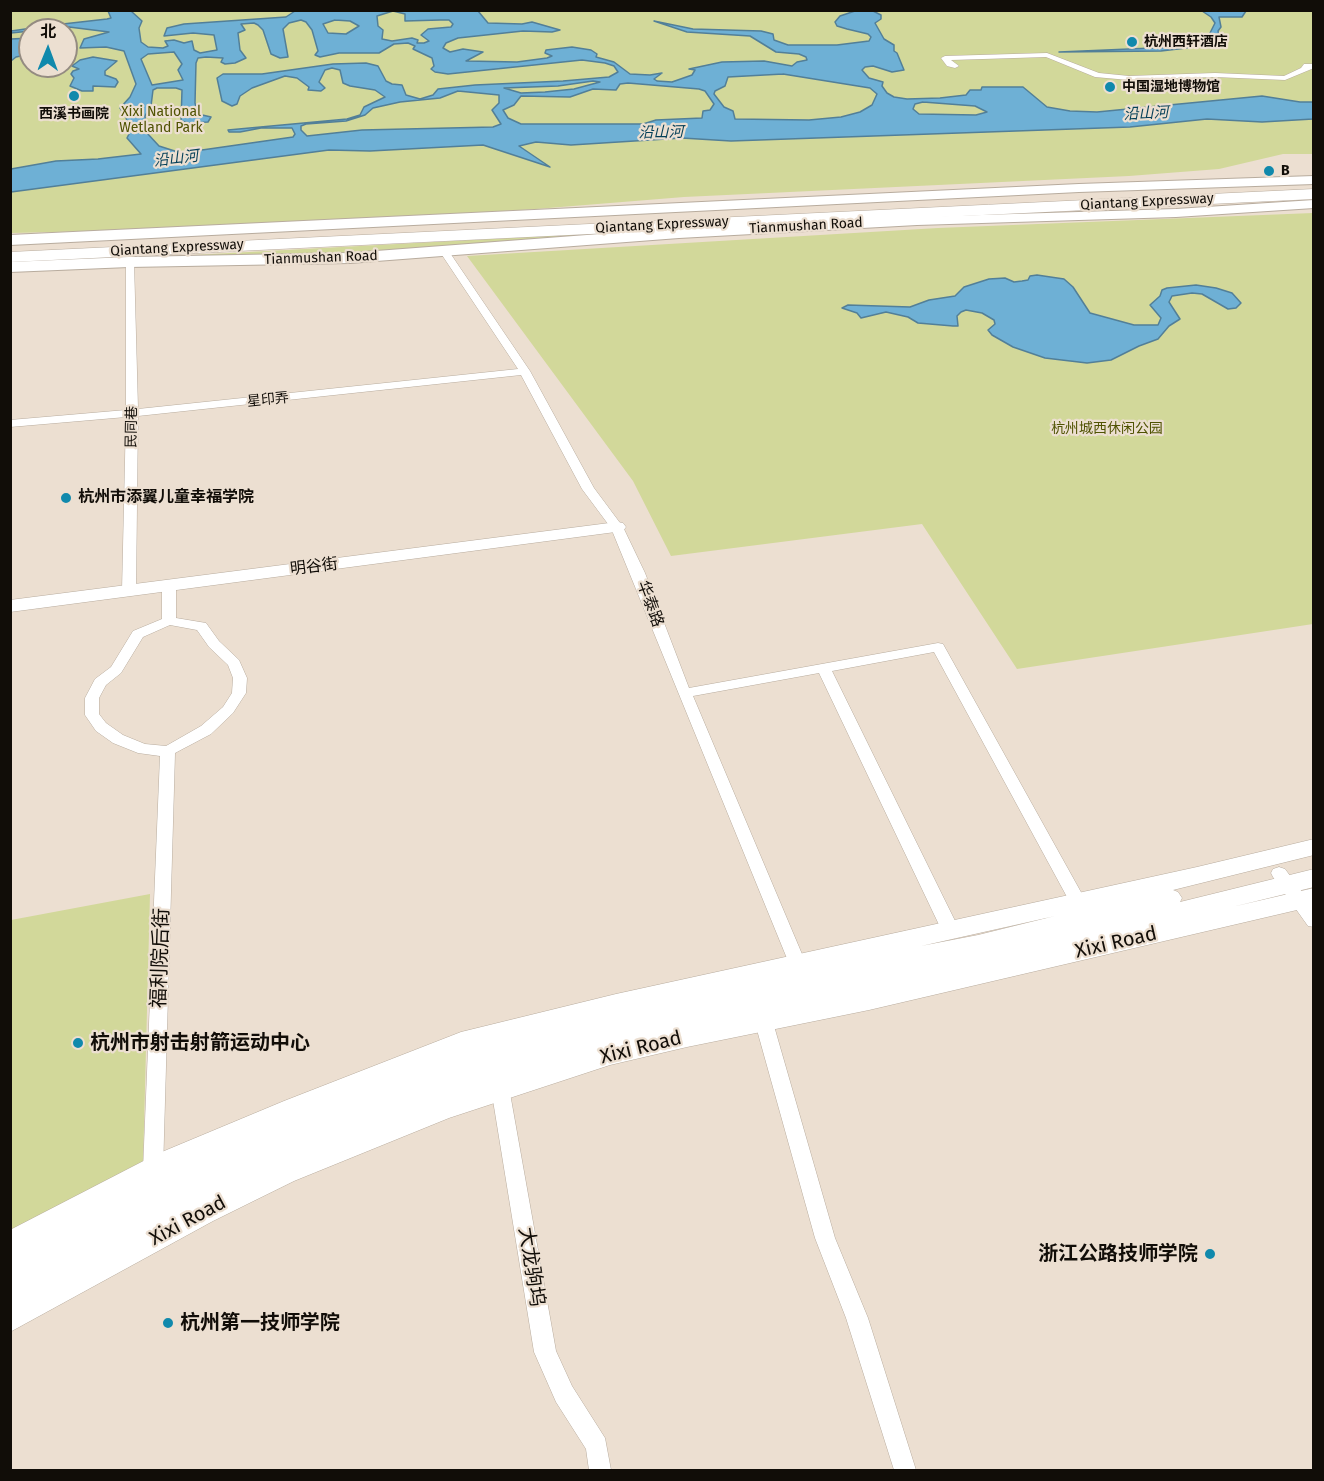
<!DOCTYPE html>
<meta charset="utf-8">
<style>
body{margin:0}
#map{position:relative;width:1324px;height:1481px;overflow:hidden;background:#ecdfd1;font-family:"Fira Sans","Noto Sans SC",sans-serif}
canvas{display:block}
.frame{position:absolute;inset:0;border:12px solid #110d08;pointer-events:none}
.north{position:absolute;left:18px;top:18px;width:60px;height:60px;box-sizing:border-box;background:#ecdfd1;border:2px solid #948b81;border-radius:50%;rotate:1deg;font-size:16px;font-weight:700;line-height:24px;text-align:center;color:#110d08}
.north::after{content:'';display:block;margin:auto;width:21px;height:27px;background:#1089ac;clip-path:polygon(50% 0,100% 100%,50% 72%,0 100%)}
</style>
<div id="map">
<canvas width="1324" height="1481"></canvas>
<div class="frame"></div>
<div class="north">北</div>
</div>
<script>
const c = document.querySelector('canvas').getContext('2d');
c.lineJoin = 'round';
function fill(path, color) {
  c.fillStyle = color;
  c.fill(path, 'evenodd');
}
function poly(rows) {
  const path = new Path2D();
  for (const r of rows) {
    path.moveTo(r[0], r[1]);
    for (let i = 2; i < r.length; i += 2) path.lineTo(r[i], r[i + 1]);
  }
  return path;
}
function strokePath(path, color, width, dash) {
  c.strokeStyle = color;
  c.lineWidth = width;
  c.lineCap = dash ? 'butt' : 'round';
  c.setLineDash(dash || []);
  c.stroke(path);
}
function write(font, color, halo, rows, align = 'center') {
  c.font = font + ' "Fira Sans","Noto Sans SC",sans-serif';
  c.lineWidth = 4.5;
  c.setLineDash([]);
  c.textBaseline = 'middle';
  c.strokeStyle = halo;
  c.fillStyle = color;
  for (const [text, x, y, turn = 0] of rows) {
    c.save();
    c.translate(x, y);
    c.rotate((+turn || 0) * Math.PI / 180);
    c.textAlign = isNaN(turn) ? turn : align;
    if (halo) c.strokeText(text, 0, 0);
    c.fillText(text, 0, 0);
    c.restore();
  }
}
fill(poly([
 [10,11,1313,11,1313,154,1283,154,1219,169,1129,176,684,197,536,209,226,228,11,233],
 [30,30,66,30,66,66,30,66],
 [1313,213,1313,624,1017,669,922,524,671,556,633,481,467,256,938,228],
 [619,232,620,234,396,253,176,258,175,256],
 [150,894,143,1165,11,1232,11,920]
]), '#d2d89a');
const water = poly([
 [108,11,131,11,142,21,139,28,141,42,148,47,163,48,168,46,165,41,174,40,184,43,192,41,194,50,200,53,217,50,214,35,193,33,164,36,167,28,184,24,286,17,295,11,478,11,488,23,522,24,532,22,560,30,552,32,523,31,458,38,446,43,443,48,450,52,463,49,483,52,466,61,517,62,547,58,552,56,545,53,546,50,572,47,591,50,597,54,596,57,614,62,630,74,650,75,662,73,654,79,657,81,672,82,692,75,695,70,689,69,722,62,764,61,792,66,797,62,807,60,806,57,799,54,776,52,750,36,687,32,654,21,693,29,761,31,773,34,774,40,788,45,837,45,869,41,871,37,868,34,847,29,837,26,835,22,840,16,855,11,873,11,881,15,881,19,875,23,884,39,894,45,894,51,897,53,904,70,892,72,873,66,865,67,862,70,869,78,883,82,882,86,887,93,894,97,907,99,940,98,966,95,970,90,981,90,982,87,1023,87,1047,107,1070,111,1097,112,1262,96,1300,102,1313,102,1313,119,1262,122,1207,119,1130,127,731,141,682,138,571,145,536,142,519,146,550,167,483,145,370,151,329,150,11,192,11,169,56,161,98,159,141,154,127,138,129,134,126,117,120,108,130,97,136,84,124,51,106,47,80,48,84,39,109,32,69,27,11,33,11,31,54,25,107,19,111,18,108,11],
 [393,11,405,14,405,21,440,20,449,20,453,24,451,27,428,29,421,35,429,41,424,43,417,43,418,40,412,38,392,41,382,39,383,30,378,26,377,16,393,11],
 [301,20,306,22,312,30,318,51,315,55,320,57,339,53,379,53,394,44,408,43,415,46,413,49,432,58,434,66,431,69,435,72,448,74,582,60,605,63,614,66,618,72,609,77,563,81,475,85,438,89,433,95,420,99,406,95,402,85,392,84,386,81,378,66,366,63,333,64,262,74,223,74,217,78,222,101,232,106,237,104,240,96,252,88,285,76,297,78,309,87,308,90,321,91,325,88,319,82,325,70,332,68,340,70,343,83,350,86,375,90,385,97,364,107,360,115,347,119,228,130,229,132,240,132,261,128,292,128,295,134,293,137,181,153,159,146,147,133,145,116,151,106,153,90,157,88,176,88,182,90,181,121,189,123,208,122,211,117,198,114,195,103,196,63,198,58,206,57,223,58,221,62,225,64,235,63,246,58,240,50,238,33,245,30,241,24,254,23,258,25,263,30,271,54,280,58,288,57,283,29,289,23,301,20],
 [335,20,350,21,359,26,346,34,328,33,323,24,335,20],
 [174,52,182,64,178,70,183,80,152,85,141,59,148,54,174,52],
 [783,74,870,88,877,94,872,105,860,112,841,117,809,120,735,119,733,111,724,107,714,94,715,91,725,86,728,77,783,74],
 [593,81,600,82,574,89,545,92,521,93,504,88,558,86,593,81],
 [628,83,699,89,705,91,714,104,710,110,703,111,702,118,656,120,643,124,521,124,508,118,503,110,514,105,521,96,570,97,593,89,616,90,620,84,628,83],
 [458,91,499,95,499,103,492,110,501,124,493,127,362,130,307,136,301,130,301,126,306,124,346,121,365,115,373,108,400,102,440,98,458,91],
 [923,102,975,106,987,112,976,115,919,114,913,109,915,104,923,102],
 [1202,11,1246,11,1242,17,1219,17,1221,27,1218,31,1220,39,1195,47,1161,51,1059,52,1176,47,1181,43,1208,37,1215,23,1211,17,1202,11],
 [30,38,30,54,16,57,11,61,11,39,30,38],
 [93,57,117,61,105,71,105,75,116,79,118,82,115,87,93,86,93,91,82,91,70,86,74,78,71,74,73,71,79,69,72,66,80,60,93,57],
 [1037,275,1064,279,1073,287,1090,313,1134,325,1158,325,1161,318,1150,305,1160,296,1162,290,1167,288,1196,285,1216,288,1232,293,1241,303,1236,308,1228,309,1202,294,1192,293,1172,296,1169,302,1180,319,1169,326,1158,339,1139,346,1111,360,1087,363,1045,358,1013,347,992,335,988,330,995,324,994,320,982,313,966,310,961,312,957,316,958,326,953,326,918,323,908,317,886,312,861,318,857,313,842,308,848,305,910,307,929,300,955,296,964,287,989,279,1005,278,1014,282,1022,281,1028,280,1030,276,1037,275]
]);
fill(water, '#6eb0d5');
strokePath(water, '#527f98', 1.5);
const street = poly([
 [1047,53,1099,73,1129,76,1215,73,1284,76,1301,68,1304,64,1314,64,1314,68,1285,80,1215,77,1129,80,1095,77,1046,57,951,60,959,66,955,68,947,66,941,58,945,56,1047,53],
 [442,250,448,250,530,371,594,488,623,527,645,573,689,688,938,643,943,644,1087,903,1085,908,1079,909,1073,908,934,652,832,671,960,931,957,936,951,938,945,936,942,931,819,673,693,696,810,973,807,978,801,980,795,978,611,528,582,489,521,375,138,416,136,591,134,594,124,594,122,591,126,417,10,427,10,420,126,410,126,260,134,262,138,409,518,369,440,252,442,250],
 [169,582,176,586,176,618,206,623,219,641,239,660,247,678,246,693,233,713,211,734,175,753,163,1170,160,1176,153,1179,146,1176,143,1170,160,756,138,753,113,743,96,731,85,715,85,698,95,679,111,667,133,631,162,619,162,586,169,582],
 [170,625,197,630,209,647,228,665,233,678,232,693,223,707,201,726,166,746,145,744,123,735,106,723,99,714,99,698,106,685,121,673,143,637,170,625],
 [1279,867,1285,869,1314,908,1314,927,1308,926,1273,877,1271,873,1273,869,1279,867],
 [761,1005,767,1007,770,1012,835,1238,868,1318,916,1470,894,1470,846,1318,815,1238,752,1012,755,1007,761,1005],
 [499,1074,506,1076,508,1082,556,1351,572,1386,605,1438,611,1470,589,1470,586,1449,556,1402,534,1352,490,1082,492,1076,499,1074]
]);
const secondary = poly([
 [617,522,623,523,626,527,623,531,10,612,10,600,617,522],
 [1314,839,1314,855,1173,890,1178,892,1182,898,1180,902,1314,869,1314,887,1232,907,1314,888,1314,906,869,1010,687,1047,610,1065,449,1118,294,1181,213,1221,10,1332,10,1230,157,1154,284,1101,461,1032,616,994,1197,867,1314,839],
 [1055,916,978,935,921,946,1055,916]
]);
const primary = poly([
 [1314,176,1314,184,1079,192,10,245,10,235,1079,184,1314,176],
 [1314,200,1314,208,1176,217,917,225,679,238,350,263,129,267,10,272,10,262,129,257,350,253,679,228,917,217,1176,209,1314,200]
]);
const highway = poly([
 [1314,189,1314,199,10,262,10,252,1314,189]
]);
strokePath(street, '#b8ac9e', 1);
strokePath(secondary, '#b8ac9e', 1);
strokePath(primary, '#b8ac9e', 2);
strokePath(highway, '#b8ac9e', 1);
fill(street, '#fff');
fill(secondary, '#fff');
fill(primary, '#fff');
fill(highway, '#fff');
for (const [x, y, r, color] of [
 [1132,42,6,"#1089ac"],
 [1110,87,6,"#1089ac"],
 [74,96,6,"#1089ac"],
 [1269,171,6,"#1089ac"],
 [66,498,6,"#1089ac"],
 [78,1043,6,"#1089ac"],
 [1210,1254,6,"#1089ac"],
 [168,1323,6,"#1089ac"]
]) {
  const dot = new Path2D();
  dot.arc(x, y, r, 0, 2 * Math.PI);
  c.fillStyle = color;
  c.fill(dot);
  strokePath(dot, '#ecdfd1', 2);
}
write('bold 14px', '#110d08', '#ecdfd1', [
 ["杭州西轩酒店",1144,42],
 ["中国湿地博物馆",1122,87],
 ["西溪书画院",74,114,"center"],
 ["B",1281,171]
], 'left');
write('14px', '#505303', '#ecdfd1', [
 ["Xixi National",161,112],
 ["Wetland Park",161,128],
 ["杭州城西休闲公园",1107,429]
]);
write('14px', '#110d08', '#ecdfd1', [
 ["Qiantang Expressway",1147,202,-3],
 ["Qiantang Expressway",662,225,-3],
 ["Tianmushan Road",806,226,-3],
 ["Qiantang Expressway",177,248,-3],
 ["Tianmushan Road",321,258,-2],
 ["星印弄",268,400,-6],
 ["民同巷",132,427,-89]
]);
write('italic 15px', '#043f58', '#ecdfd1', [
 ["沿山河",1146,114,-3],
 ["沿山河",661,133,-1],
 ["沿山河",176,159,-7]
]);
write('bold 16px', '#110d08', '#ecdfd1', [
 ["杭州市添翼儿童幸福学院",78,498]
], 'left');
write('16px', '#110d08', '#ecdfd1', [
 ["明谷街",314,567,-7],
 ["华泰路",650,604,70]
]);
write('20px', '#110d08', '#ecdfd1', [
 ["Xixi Road",1116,943,-13],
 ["福利院后街",161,958,-88],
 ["Xixi Road",641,1048,-14],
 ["Xixi Road",188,1221,-28],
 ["大龙驹坞",531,1267,81]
]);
write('bold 20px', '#110d08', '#ecdfd1', [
 ["杭州市射击射箭运动中心",90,1043],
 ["浙江公路技师学院",1198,1254,"right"],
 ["杭州第一技师学院",180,1323]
], 'left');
</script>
